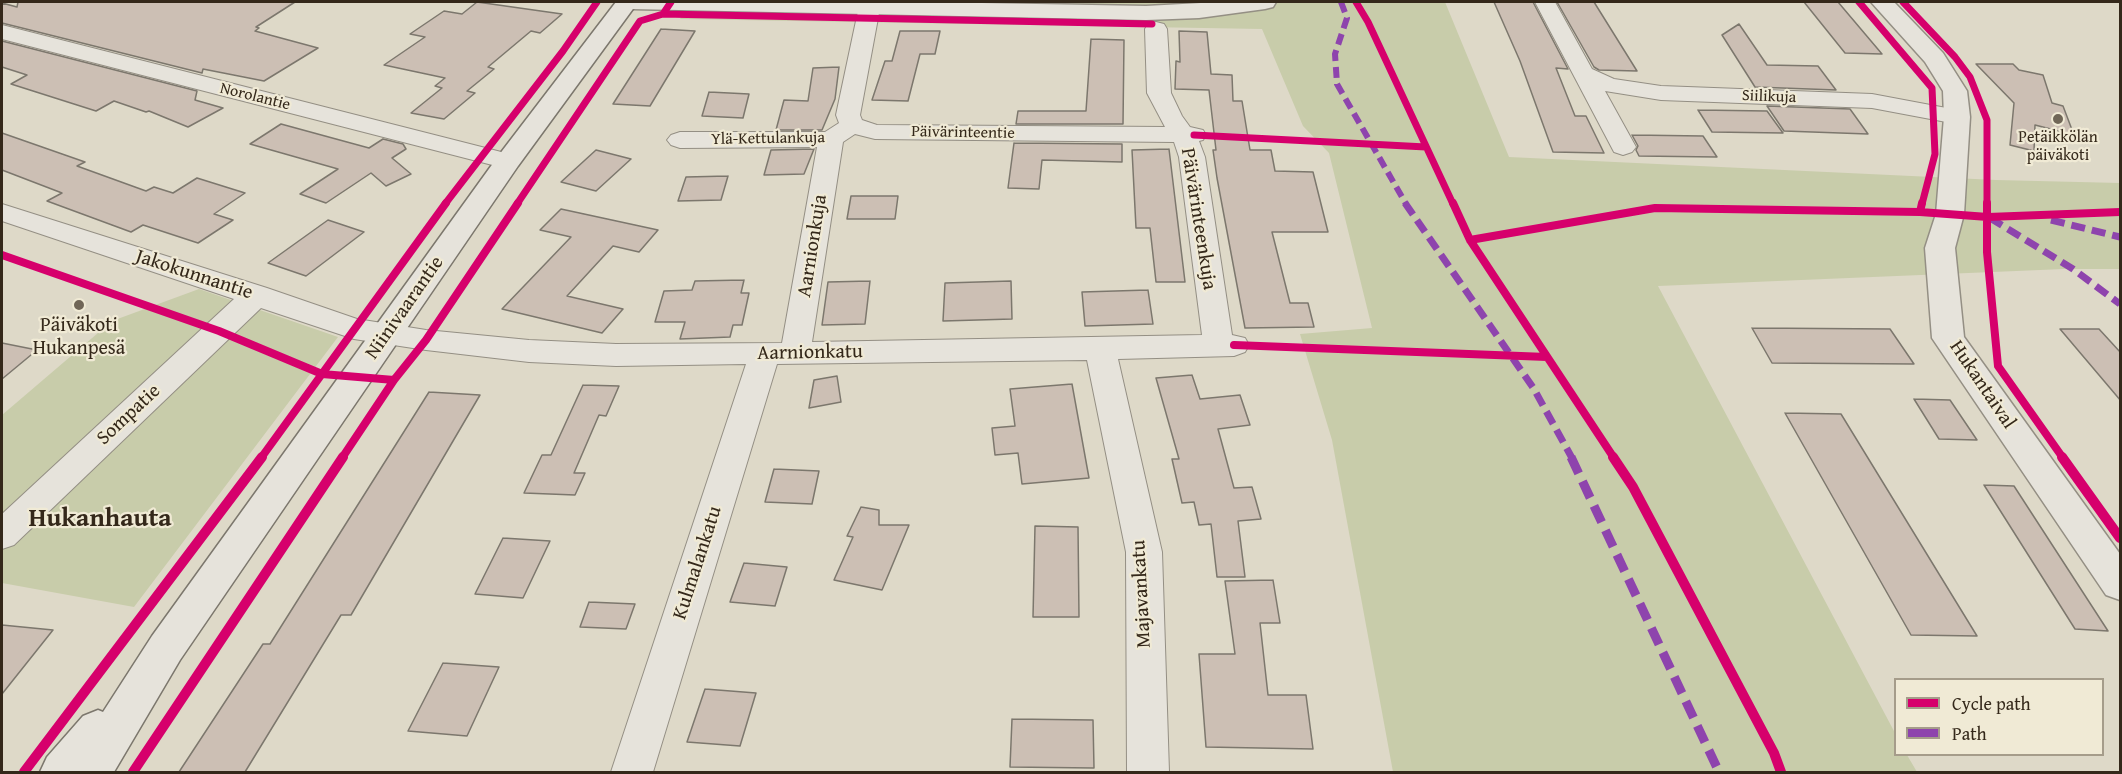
<!DOCTYPE html>
<meta charset="utf-8">
<style>
body{margin:0}
#map{position:relative;width:2122px;height:774px;overflow:hidden;background:#ded9c8;font-family:"Gentium Book Plus",serif}
canvas{display:block}
.frame{position:absolute;inset:0;border:3px solid #34281a;pointer-events:none}
.legend{position:absolute;left:1894px;top:678px;width:210px;height:78px;box-sizing:border-box;background:#f0ead5;border:2px solid #a59c8a;margin:0;padding:8px 10px;list-style:none;font-size:18px;color:#34281a}
.legend li{display:flex;align-items:center;gap:12px;height:30px}
.legend b{width:30px;border:2px solid #a59c8a}
</style>
<div id="map">
<canvas width="2122" height="774"></canvas>
<div class="frame"></div>
<ul class="legend">
<li><b style="height:8px;background:#d6006c"></b>Cycle path</li>
<li><b style="height:8px;background:#8e44ad"></b>Path</li>
</ul>
</div>
<script>
const c = document.querySelector('canvas').getContext('2d');
c.lineJoin = 'round';
function fill(path, color) {
  c.fillStyle = color;
  c.fill(path, 'evenodd');
}
function poly(rows) {
  const path = new Path2D();
  for (const r of rows) {
    path.moveTo(r[0], r[1]);
    for (let i = 2; i < r.length; i += 2) path.lineTo(r[i], r[i + 1]);
  }
  return path;
}
function strokePath(path, color, width, dash) {
  c.strokeStyle = color;
  c.lineWidth = width;
  c.lineCap = dash ? 'butt' : 'round';
  c.setLineDash(dash || []);
  c.stroke(path);
}
function write(font, color, halo, rows, align = 'center') {
  c.font = font + ' "Gentium Book Plus",serif';
  c.lineWidth = 4.5;
  c.setLineDash([]);
  c.textBaseline = 'middle';
  c.strokeStyle = halo;
  c.fillStyle = color;
  for (const [text, x, y, turn = 0] of rows) {
    c.save();
    c.translate(x, y);
    c.rotate((+turn || 0) * Math.PI / 180);
    c.textAlign = isNaN(turn) ? turn : align;
    if (halo) c.strokeText(text, 0, 0);
    c.fillText(text, 0, 0);
    c.restore();
  }
}
fill(poly([
 [691,2,1445,2,1509,157,1996,180,2120,183,2120,269,2064,269,1658,286,1895,733,1896,754,1907,755,1917,772,1393,772,1332,440,1300,334,1372,328,1329,153,1303,126,1262,29,680,19],
 [199,289,338,337,134,607,2,583,2,415,112,321]
]), '#c8ccaa');
const building = poly([
 [18,2,295,2,256,27,259,28,255,31,318,48,264,81,203,69,202,73,2,23,2,3,17,7,18,2],
 [477,2,562,14,540,33,531,31,488,67,494,69,467,91,475,93,444,119,411,113,442,88,435,86,445,78,384,65,425,37,410,34,444,11,462,14,477,2],
 [1494,2,1533,2,1568,69,1556,68,1575,116,1586,116,1604,153,1553,152,1520,61,1494,2],
 [1557,2,1594,2,1637,71,1599,70,1594,67,1557,2],
 [1804,2,1838,2,1882,54,1845,53,1804,2],
 [1739,24,1767,65,1818,66,1836,90,1755,87,1722,35,1739,24],
 [661,29,695,31,650,106,613,104,661,29],
 [900,31,940,31,935,54,920,54,908,101,872,100,885,61,892,61,900,31],
 [1179,31,1207,32,1211,74,1232,75,1233,101,1242,101,1250,150,1271,150,1275,171,1313,172,1328,232,1272,232,1290,303,1308,303,1314,327,1245,328,1217,178,1213,150,1216,150,1209,90,1175,89,1176,61,1180,62,1179,31],
 [1091,39,1124,40,1123,124,1016,124,1018,111,1086,111,1091,39],
 [2,41,197,91,195,100,223,108,188,127,149,111,146,112,114,101,96,111,11,84,27,75,2,67,2,41],
 [1976,64,2013,64,2019,70,2043,75,2052,103,2063,106,2074,135,2035,125,2034,151,2010,145,2014,103,1976,64],
 [839,67,835,99,822,130,776,130,784,100,808,101,813,68,839,67],
 [709,92,749,94,743,118,702,116,709,92],
 [1767,106,1850,109,1868,134,1784,131,1767,106],
 [1698,110,1767,111,1783,133,1712,132,1698,110],
 [281,124,369,148,383,139,403,144,406,149,392,158,411,174,386,186,371,173,326,203,300,194,338,169,250,144,281,124],
 [2,133,85,162,77,166,146,191,154,187,173,193,197,178,245,193,214,214,233,220,198,243,143,225,131,232,47,201,62,193,2,170,2,133],
 [1632,135,1703,136,1717,157,1639,156,1636,150,1638,146,1632,135],
 [1014,143,1122,144,1122,162,1042,160,1039,189,1008,188,1014,143],
 [814,149,804,174,764,175,771,150,814,149],
 [1169,149,1185,282,1156,282,1150,228,1136,228,1132,150,1169,149],
 [596,150,631,159,596,191,561,182,596,150],
 [728,176,721,200,678,201,686,177,728,176],
 [851,196,898,196,895,219,847,219,851,196],
 [561,209,658,230,639,252,613,246,567,296,623,309,602,333,502,309,571,237,540,230,561,209],
 [328,220,364,232,306,276,268,263,328,220],
 [744,280,741,293,749,293,742,325,733,325,730,337,680,339,685,322,655,322,664,291,692,290,695,281,744,280],
 [870,281,865,324,822,325,828,282,870,281],
 [1011,281,1012,319,943,321,945,283,1011,281],
 [1148,290,1153,324,1085,326,1082,292,1148,290],
 [1752,328,1890,329,1914,364,1772,363,1752,328],
 [2060,329,2099,329,2121,353,2121,401,2060,329],
 [2,343,37,350,2,379,2,343],
 [1192,375,1200,399,1240,395,1250,425,1218,429,1234,488,1252,487,1261,519,1238,521,1245,577,1217,577,1211,524,1199,525,1194,502,1182,503,1172,459,1179,459,1156,378,1192,375],
 [837,376,841,402,809,408,814,380,837,376],
 [1072,384,1089,478,1022,484,1018,453,995,455,992,428,1015,426,1010,389,1072,384],
 [583,385,619,386,606,416,599,415,574,473,585,473,575,495,524,493,542,455,551,455,583,385],
 [429,392,480,395,351,615,341,615,245,772,179,772,263,644,270,644,429,392],
 [1914,399,1950,400,1977,440,1939,439,1914,399],
 [1785,413,1841,414,1977,636,1911,635,1785,413],
 [774,469,819,471,812,504,765,502,774,469],
 [1984,485,2014,486,2108,631,2075,629,1984,485],
 [861,507,879,510,879,525,909,525,882,590,834,580,853,537,847,536,861,507],
 [1035,526,1078,527,1079,617,1033,617,1035,526],
 [503,538,550,541,523,598,475,594,503,538],
 [744,563,787,567,775,606,730,602,744,563],
 [1273,580,1280,623,1260,623,1268,695,1306,695,1313,749,1206,747,1199,654,1235,654,1225,581,1273,580],
 [589,602,635,604,626,629,580,627,589,602],
 [2,625,53,630,2,694,2,625],
 [443,663,499,667,467,736,408,731,443,663],
 [705,689,756,693,740,746,687,742,705,689],
 [1012,719,1093,720,1094,768,1010,767,1012,719]
]);
fill(building, '#ccbfb4');
strokePath(building, '#7c776d', 1.5);
const minor = poly([
 [860,2,881,2,860,115,862,120,877,125,1165,127,1147,93,1145,29,1148,24,1156,22,1164,24,1167,29,1171,93,1182,116,1190,127,1203,130,1206,135,1203,140,1199,141,1205,157,1232,335,1245,338,1249,345,1245,352,1234,356,1118,359,1162,552,1169,772,1127,772,1126,552,1087,360,777,364,653,772,611,772,746,364,616,366,529,362,426,350,354,339,261,308,14,545,2,549,2,514,234,299,2,221,2,204,267,288,357,319,426,330,529,340,616,344,782,343,817,147,680,148,671,145,667,140,671,135,680,132,825,132,839,123,836,115,860,2],
 [855,134,875,139,1174,142,1179,157,1202,335,812,342,843,142,855,134],
 [1535,2,1555,2,1592,69,1614,79,1661,86,1872,94,1957,110,1966,112,1969,117,1966,122,1957,124,1872,108,1661,100,1605,91,1636,147,1632,152,1623,155,1614,152,1535,2],
 [2,25,517,156,521,161,517,166,508,169,2,39,2,25]
]);
const tertiary = poly([
 [621,2,927,2,1146,6,1219,2,1276,2,1273,7,1265,9,1199,18,1146,20,632,9,624,7,621,2],
 [1871,2,1894,2,1943,53,1967,91,1970,117,1964,214,1955,248,1964,337,2120,554,2120,600,2106,595,1932,338,1925,248,1936,214,1944,117,1943,91,1925,62,1871,2]
]);
const secondary = poly([
 [616,2,638,2,518,166,180,660,114,772,40,772,47,757,83,716,98,710,103,712,152,636,499,155,616,2]
]);
strokePath(minor, '#948f84', 2);
strokePath(tertiary, '#948f84', 3);
strokePath(secondary, '#7c776d', 3);
fill(minor, '#e6e3db');
fill(tertiary, '#e6e3db');
fill(secondary, '#e6e3db');
strokePath(poly([
 [1341,2,1347,18,1335,54,1337,84,1406,204]
]), '#8e44ad', 6, [11, 6]);
strokePath(poly([
 [1405,203,1534,389,1572,458],
 [1990,218,2073,269,2120,304],
 [2051,220,2120,237]
]), '#8e44ad', 7, [14, 7]);
strokePath(poly([
 [1571,457,1719,772]
]), '#8e44ad', 9, [18, 9]);
strokePath(poly([
 [1356,2,1368,22,1453,204],
 [1859,2,1932,88,1935,154,1922,204],
 [1903,2,1955,57,1970,77,1987,120,1987,204],
 [663,14,1152,24],
 [1194,135,1426,147],
 [445,204,563,51,597,2],
 [517,204,640,21,663,14,671,2]
]), '#d6006c', 7);
strokePath(poly([
 [1453,203,1470,240,1614,458],
 [1987,203,1987,252,1998,366,2063,458],
 [1920,212,1922,203],
 [1470,240,1655,208,1920,212,1988,217,2120,212],
 [2,255,219,331,322,374,394,380],
 [1234,345,1547,357],
 [261,458,446,203],
 [342,458,394,380,426,340,518,203]
]), '#d6006c', 8);
strokePath(poly([
 [1613,457,1633,487,1774,753,1781,772],
 [2062,457,2120,538],
 [24,772,262,457],
 [133,772,343,457]
]), '#d6006c', 10);
for (const [x, y, r, color] of [
 [2058,119,6,"#706657"],
 [79,305,6,"#706657"]
]) {
  const dot = new Path2D();
  dot.arc(x, y, r, 0, 2 * Math.PI);
  c.fillStyle = color;
  c.fill(dot);
  strokePath(dot, '#f0ead5', 2);
}
write('16px', '#34281a', '#f0ead5', [
 ["Norolantie",255,97,14],
 ["Siilikuja",1769,97,2],
 ["Päivärinteentie",963,133,1],
 ["Ylä-Kettulankuja",768,139,-1]
]);
write('16px', '#34281a', '#f0ead5', [
 ["Petäikkölän",2058,138],
 ["päiväkoti",2058,156]
]);
write('20px', '#34281a', '#f0ead5', [
 ["Päivärinteenkuja",1198,219,81],
 ["Aarnionkuja",813,246,-81],
 ["Jakokunnantie",194,275,18],
 ["Niinivaarantie",405,308,-55],
 ["Aarnionkatu",810,353,-1],
 ["Hukantaival",1982,385,56],
 ["Sompatie",129,415,-43],
 ["Kulmalankatu",698,563,-72],
 ["Majavankatu",1142,594,-93]
]);
write('20px', '#34281a', '#f0ead5', [
 ["Päiväkoti",79,326],
 ["Hukanpesä",79,349]
]);
write('bold 26px', '#34281a', '#f0ead5', [
 ["Hukanhauta",100,519]
]);
</script>
